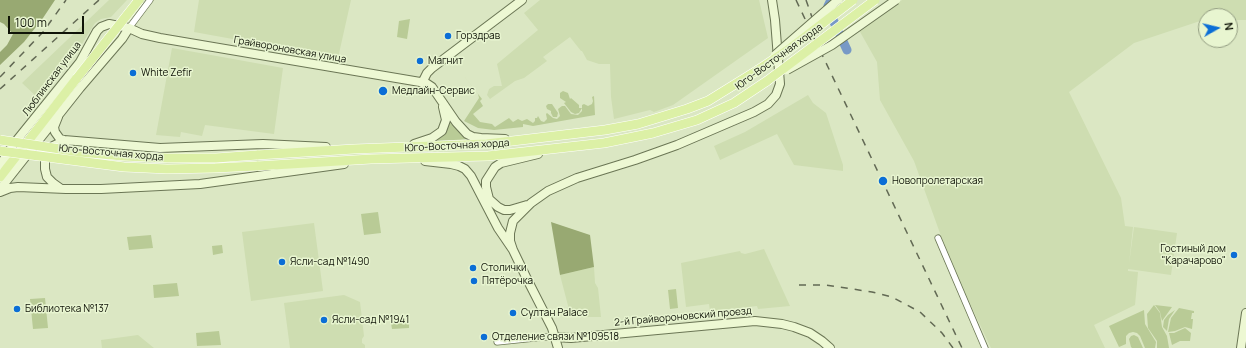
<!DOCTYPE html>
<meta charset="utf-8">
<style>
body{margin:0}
#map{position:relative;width:1246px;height:348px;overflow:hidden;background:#dbe7c3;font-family:Manrope,sans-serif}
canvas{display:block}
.north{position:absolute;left:1198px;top:8px;width:40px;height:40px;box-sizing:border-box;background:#e8f5d0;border:1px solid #919b80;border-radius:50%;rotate:82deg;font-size:11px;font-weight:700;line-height:16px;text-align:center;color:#0f1307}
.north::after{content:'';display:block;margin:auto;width:14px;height:18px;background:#0b6ed6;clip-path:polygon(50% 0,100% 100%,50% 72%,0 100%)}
.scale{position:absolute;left:8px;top:16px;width:76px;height:18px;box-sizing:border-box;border:2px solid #0f1307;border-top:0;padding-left:5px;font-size:12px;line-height:14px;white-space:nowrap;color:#0f1307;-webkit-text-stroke:3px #e8f5d0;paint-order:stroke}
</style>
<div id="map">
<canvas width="1246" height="348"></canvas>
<div class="north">N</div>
<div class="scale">100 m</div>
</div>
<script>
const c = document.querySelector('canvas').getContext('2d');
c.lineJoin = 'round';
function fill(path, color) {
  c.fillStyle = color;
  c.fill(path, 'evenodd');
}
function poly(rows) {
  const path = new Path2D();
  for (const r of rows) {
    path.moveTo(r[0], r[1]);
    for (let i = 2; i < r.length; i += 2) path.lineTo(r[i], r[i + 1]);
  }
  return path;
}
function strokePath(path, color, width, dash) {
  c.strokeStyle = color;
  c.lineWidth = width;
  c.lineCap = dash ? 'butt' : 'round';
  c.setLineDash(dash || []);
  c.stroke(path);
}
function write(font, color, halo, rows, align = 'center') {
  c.font = font + ' Manrope,sans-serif';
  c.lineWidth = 3;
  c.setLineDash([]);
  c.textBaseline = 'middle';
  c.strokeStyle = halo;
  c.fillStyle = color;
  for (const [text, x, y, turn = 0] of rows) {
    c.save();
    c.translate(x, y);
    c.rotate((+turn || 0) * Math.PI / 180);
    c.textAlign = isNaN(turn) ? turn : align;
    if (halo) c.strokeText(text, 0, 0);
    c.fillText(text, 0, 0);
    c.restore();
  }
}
fill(poly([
 [109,0,127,0,111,17,101,19,95,23,82,44,37,97,22,83],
 [199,0,351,0,338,58,194,32],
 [540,0,759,0,768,38,673,105,654,112,650,110,614,119,611,97,610,64,599,64,587,60,582,51,581,51,570,37,543,57,547,61,524,78,515,81,490,99,487,95,489,89,494,86,502,86,497,64,538,30,524,13],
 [902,0,1246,0,1246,20,1230,20,1230,16,1206,16,1206,19,1134,43,1069,92,1121,198,1125,226,1133,227,1129,264,1134,227,1177,233,1171,275,1128,269,1128,271,1138,272,1135,305,1094,325,1105,348,991,348,963,289,941,236,914,161,880,100,877,62,859,30],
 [172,48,283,68,274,134,205,125,202,136,181,132,180,137,156,135],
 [808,95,813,103,826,113,843,165,843,171,794,165,777,134,720,160,714,146,745,132],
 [314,223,323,291,251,301,242,232],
 [764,249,790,306,758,309,757,306,710,311,709,304,686,307,681,263,740,251,741,253,745,254],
 [594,267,595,283,598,288,601,317,571,317,560,275],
 [344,295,360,302,364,336,362,339,362,343,365,345,365,348,290,348,284,303],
 [138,335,154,348,102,348,101,340]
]), '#ceddb1');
fill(poly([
 [410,19,407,39,397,37,399,21],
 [464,76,482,99,480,101,483,106,473,114,480,122,492,124,495,127,509,118,513,122,518,119,522,121,527,119,533,123,535,121,535,118,537,118,538,116,541,121,544,122,547,119,546,114,547,113,553,118,557,119,560,116,558,109,562,106,565,106,571,114,578,115,582,111,582,105,584,104,588,106,592,104,593,101,592,97,594,96,595,115,533,126,523,124,523,127,494,130,478,128,464,121,479,98,478,94],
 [563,91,568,93,570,99,571,98,579,105,579,108,582,108,579,113,575,114,571,112,564,103,566,102,560,98,560,93],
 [548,104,552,104,558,113,557,117,553,117,551,113,551,111,547,109,546,106],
 [449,118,471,139,436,141,443,134],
 [378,212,381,233,364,235,361,214],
 [151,235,153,248,129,250,127,237],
 [222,245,223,253,213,255,212,246],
 [177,283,179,296,154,298,153,285],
 [676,289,678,308,670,309,668,290],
 [45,298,48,328,33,329,30,299],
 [1154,305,1160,313,1162,327,1167,336,1169,348,1157,348,1157,341,1148,328,1147,314],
 [1155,305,1172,307,1162,321,1160,312],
 [1179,308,1194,311,1194,313,1192,313,1191,319,1193,319,1192,329,1185,327,1175,331,1168,332,1171,318],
 [1144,310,1145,324,1156,342,1155,348,1145,348,1140,336,1137,333,1133,332,1129,333,1126,336,1126,344,1119,347,1109,326],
 [1175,310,1169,319,1167,331,1163,327,1164,320,1168,315],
 [409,321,409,328,392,329,391,323],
 [1185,328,1191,333,1190,341,1180,341,1172,345,1169,333,1174,333],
 [219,331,221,345,197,346,196,333],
 [1134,335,1138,337,1143,348,1132,348,1131,347,1129,339,1131,336]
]), '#b9cb96');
fill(poly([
 [0,0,55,0,43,18,24,42,0,65,0,52,7,45,13,34,4,24,0,22],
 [551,222,590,235,594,267,560,275]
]), '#98a972');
strokePath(poly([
 [831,0,828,6,834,22,847,50]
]), '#7799c6', 9);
const street = poly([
 [129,28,150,0],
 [938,238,985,348],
 [497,342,545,337,555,337]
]);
const secondary = poly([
 [422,83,427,73,432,68,522,0],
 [58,117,54,127,55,132,60,139,64,140,160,148,263,144,326,147],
 [414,144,432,138,442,131,446,120,443,107],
 [425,161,451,164,459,166,465,169,471,176,498,228,513,250,527,279,552,328,558,348],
 [0,165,13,145,80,62,97,31,101,27,109,24,129,28,142,34,160,38,426,83,432,87,456,122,467,134,473,137,481,138,505,139],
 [60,188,53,183,47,177,45,169,45,161,48,153,53,146,61,142,68,141],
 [0,189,80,88,122,39,129,28],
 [0,192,10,188,18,187,66,189,101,189,200,184,344,164],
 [527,205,510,210,504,210,498,207,489,199,486,187,486,181,495,167,501,163,538,154],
 [513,250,510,241,510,233,513,221,531,203,548,191,577,178,635,160,677,145,754,112,768,104,776,95,780,84,775,20,772,0],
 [555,337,571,338,755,321,782,324,794,327,810,333,822,341,830,348],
 [1241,348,1246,313]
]);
const primary = poly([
 [257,155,354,149,487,144,605,130,638,124,687,109,708,101,758,70],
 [257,166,371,159,488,156,604,143,653,133,697,120,734,103,767,81],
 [0,177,77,78]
]);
strokePath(street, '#6b7655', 7);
strokePath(secondary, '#6b7655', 10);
strokePath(primary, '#fff', 10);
strokePath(street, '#fff', 5.5);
strokePath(secondary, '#edf8d3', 8);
strokePath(primary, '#dcf0a6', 9);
strokePath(poly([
 [796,0,962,348],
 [806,0,814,23],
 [0,77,43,32,66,0],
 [0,89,99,0],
 [799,285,826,285,872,292,892,297,920,312,942,333,953,348]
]), '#626954', 1.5, [7, 7]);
const secondaryBridge = poly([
 [775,55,838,0],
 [787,70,832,45,896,0]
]);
const primaryBridge = poly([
 [758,70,788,50,853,0],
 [77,78,139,0],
 [767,81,875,0],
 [0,140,80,152,123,156,167,158,216,158,257,155],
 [0,151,124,167,167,169,215,168,257,166]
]);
strokePath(secondaryBridge, '#6b7655', 10, []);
strokePath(primaryBridge, '#fff', 10, []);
strokePath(secondaryBridge, '#edf8d3', 8);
strokePath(primaryBridge, '#dcf0a6', 9);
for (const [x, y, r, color] of [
 [448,36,4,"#0b6ed6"],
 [420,61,4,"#0b6ed6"],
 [133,73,4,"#0b6ed6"],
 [383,91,5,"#0b6ed6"],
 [883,181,5,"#0b6ed6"],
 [1234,255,4,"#0b6ed6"],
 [282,262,4,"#0b6ed6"],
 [473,268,4,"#0b6ed6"],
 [474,281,4,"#0b6ed6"],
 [17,309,4,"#0b6ed6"],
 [513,313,4,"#0b6ed6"],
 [324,320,4,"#0b6ed6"],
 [484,337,4,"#0b6ed6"]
]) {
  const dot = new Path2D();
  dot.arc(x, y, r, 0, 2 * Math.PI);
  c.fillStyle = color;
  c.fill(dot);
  strokePath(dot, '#e8f5d0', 1.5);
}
write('10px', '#0f1307', '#e8f5d0', [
 ["Горздрав",456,36],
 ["Магнит",428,61],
 ["White Zefir",141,73],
 ["Медлайн-Сервис",392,91],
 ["Новопролетарская",892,181],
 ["Гостиный дом",1226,249,"right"],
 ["\"Карачарово\"",1226,261,"right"],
 ["Ясли-сад №1490",290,262],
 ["Столички",481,268],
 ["Пятёрочка",482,281],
 ["Библиотека №137",25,309],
 ["Султан Palace",521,313],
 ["Ясли-сад №1941",332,320],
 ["Отделение связи №109518",492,337]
], 'left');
write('10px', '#0f1307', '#e8f5d0', [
 ["Грайвороновская улица",290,50,10],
 ["Юго-Восточная хорда",779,57,-36],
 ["Люблинская улица",52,79,-53],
 ["Юго-Восточная хорда",457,146,-3],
 ["Юго-Восточная хорда",111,153,5],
 ["2-й Грайвороновский проезд",683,317,-5]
]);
</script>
